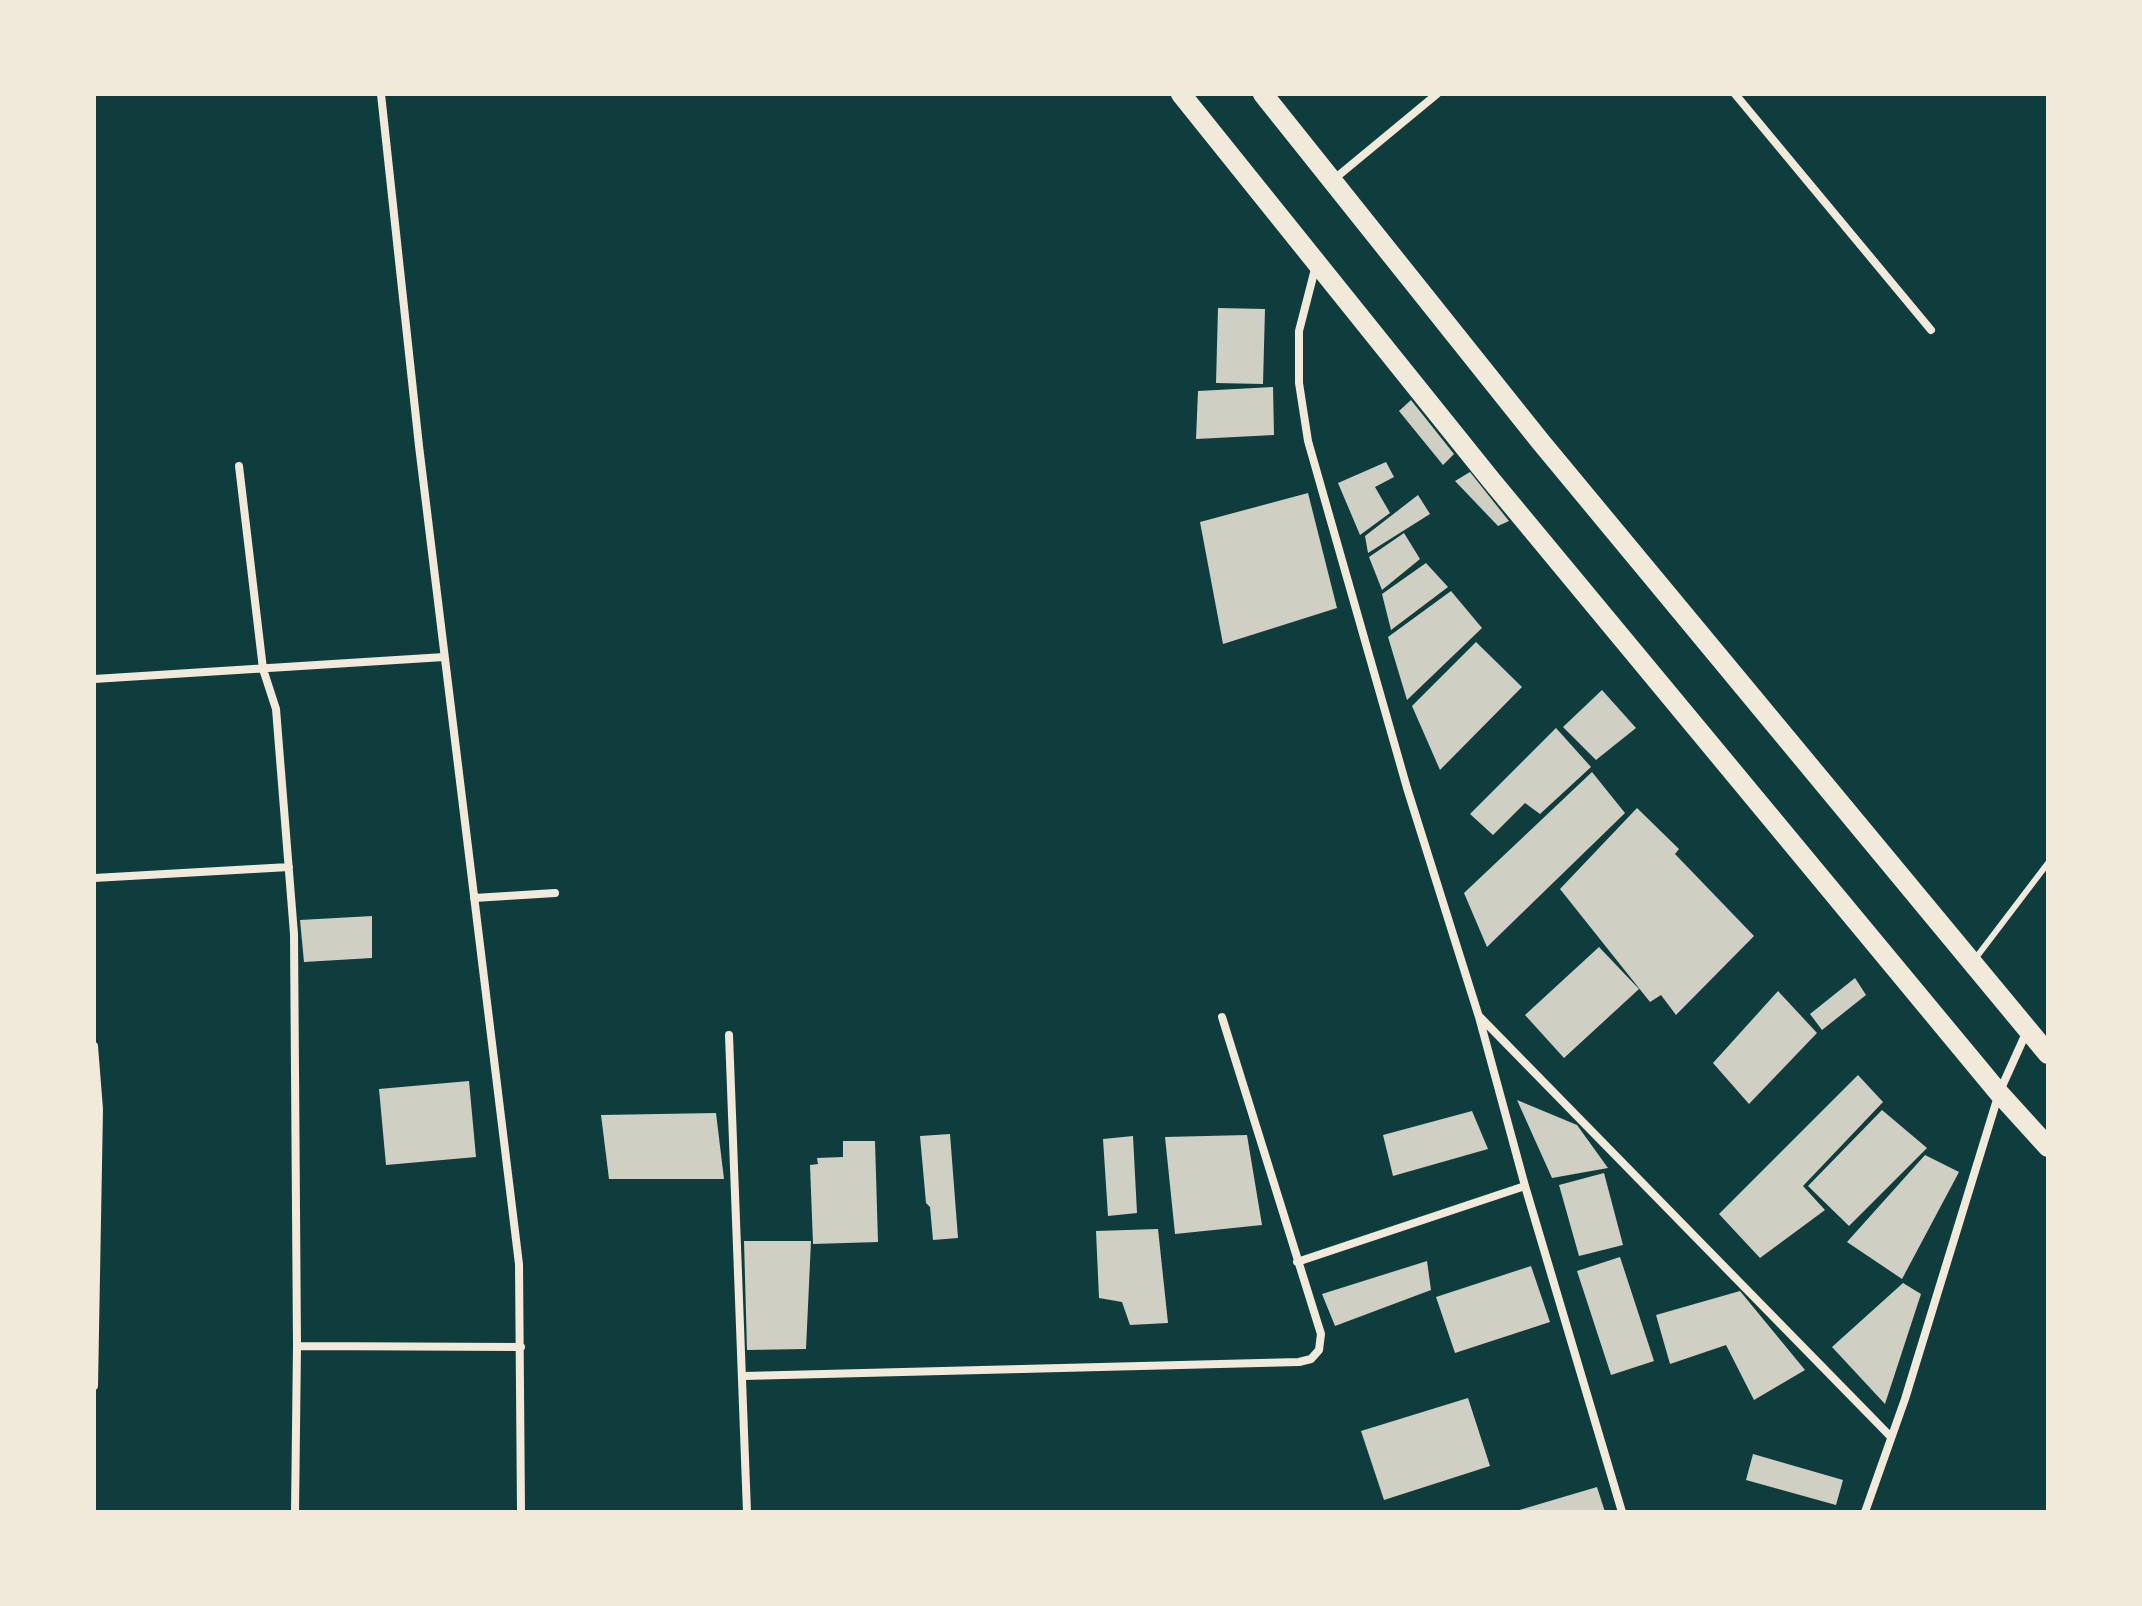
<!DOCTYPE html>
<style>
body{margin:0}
#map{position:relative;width:2142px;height:1606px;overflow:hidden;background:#0f3d3e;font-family:"Zilla Slab",serif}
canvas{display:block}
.frame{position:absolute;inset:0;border:96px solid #f1e9da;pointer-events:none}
</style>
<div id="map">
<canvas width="2142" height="1606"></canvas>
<div class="frame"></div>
</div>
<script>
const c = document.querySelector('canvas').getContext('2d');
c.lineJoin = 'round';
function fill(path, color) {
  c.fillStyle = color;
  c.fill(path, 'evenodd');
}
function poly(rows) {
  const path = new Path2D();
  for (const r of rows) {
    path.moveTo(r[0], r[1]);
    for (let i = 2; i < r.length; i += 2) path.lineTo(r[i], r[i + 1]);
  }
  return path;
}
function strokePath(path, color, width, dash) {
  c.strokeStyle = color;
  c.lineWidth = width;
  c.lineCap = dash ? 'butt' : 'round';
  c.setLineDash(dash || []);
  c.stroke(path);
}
fill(poly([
 [1218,308,1265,309,1263,384,1216,383],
 [1273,387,1274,435,1196,439,1198,391],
 [1411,400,1454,454,1443,465,1399,411],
 [1386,462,1394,477,1375,487,1390,513,1360,535,1338,483],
 [1470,472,1509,521,1498,526,1455,481],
 [1308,493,1337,608,1223,644,1200,522],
 [1418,495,1430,514,1368,553,1365,536],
 [1404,533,1420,559,1382,590,1369,557],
 [1426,563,1448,587,1391,630,1382,594],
 [1451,591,1482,628,1407,700,1388,637],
 [1476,642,1522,687,1440,770,1412,706],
 [1602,690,1636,728,1596,760,1563,727],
 [1556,728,1591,767,1540,814,1525,803,1493,835,1470,814],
 [1592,772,1625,813,1487,947,1464,893],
 [1637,808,1679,849,1675,854,1754,936,1676,1015,1661,995,1650,1002,1560,889],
 [372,916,372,958,304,962,300,920],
 [1599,947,1639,989,1564,1058,1525,1015],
 [1855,978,1866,995,1822,1030,1810,1014],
 [1778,991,1817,1033,1749,1104,1713,1063],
 [1858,1075,1883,1102,1803,1186,1825,1210,1760,1258,1719,1214],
 [469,1081,476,1157,386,1165,379,1089],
 [1517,1100,1577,1125,1608,1168,1552,1178],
 [1882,1110,1927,1148,1849,1226,1808,1186],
 [1472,1111,1488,1149,1393,1176,1383,1135],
 [716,1113,724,1179,609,1179,601,1115],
 [950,1134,958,1238,933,1240,930,1207,926,1203,920,1136],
 [1247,1135,1262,1225,1175,1234,1165,1137],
 [1133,1136,1137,1213,1108,1216,1103,1139],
 [843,1141,875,1141,878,1242,813,1244,810,1165,818,1164,817,1158,843,1157],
 [1925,1155,1959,1172,1902,1279,1847,1242],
 [1604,1173,1623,1245,1579,1256,1559,1185],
 [1158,1229,1168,1323,1130,1325,1122,1302,1099,1298,1096,1231],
 [744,1241,811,1241,806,1349,747,1350],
 [1620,1257,1654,1361,1611,1375,1577,1271],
 [1427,1261,1431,1290,1335,1326,1322,1294],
 [1531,1266,1550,1322,1455,1353,1436,1297],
 [1903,1283,1921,1294,1885,1404,1832,1347],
 [1740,1291,1805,1370,1754,1400,1726,1345,1670,1364,1656,1315],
 [1468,1398,1490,1466,1384,1500,1361,1431],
 [1753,1454,1843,1480,1836,1505,1746,1480],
 [1597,1487,1605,1512,1517,1512,1516,1511]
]), '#cfcfc3');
strokePath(poly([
 [1975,959,2048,863]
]), '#f1e9da', 6);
strokePath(poly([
 [381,94,419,446,519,1264,521,1512],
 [1735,94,1931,330],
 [1333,180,1437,94],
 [1316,265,1299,331,1299,383,1308,441,1407,788,1479,1017,1525,1186,1622,1512],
 [239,466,263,669,276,709,294,934,297,1346,295,1512],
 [94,679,444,657],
 [94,878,289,867],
 [474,898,555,893],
 [1480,1017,1891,1437],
 [729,1035,747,1512],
 [94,1046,99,1109,94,1386],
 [1297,1262,1525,1186],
 [297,1346,521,1347],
 [744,1376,1299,1362,1311,1359,1319,1350,1321,1334,1222,1017],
 [1865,1512,1905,1399,1999,1093,2027,1031]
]), '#f1e9da', 8);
strokePath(poly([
 [1181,94,1491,480,1999,1093,2048,1147],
 [1263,94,1540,441,2048,1054]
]), '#f1e9da', 20);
</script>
